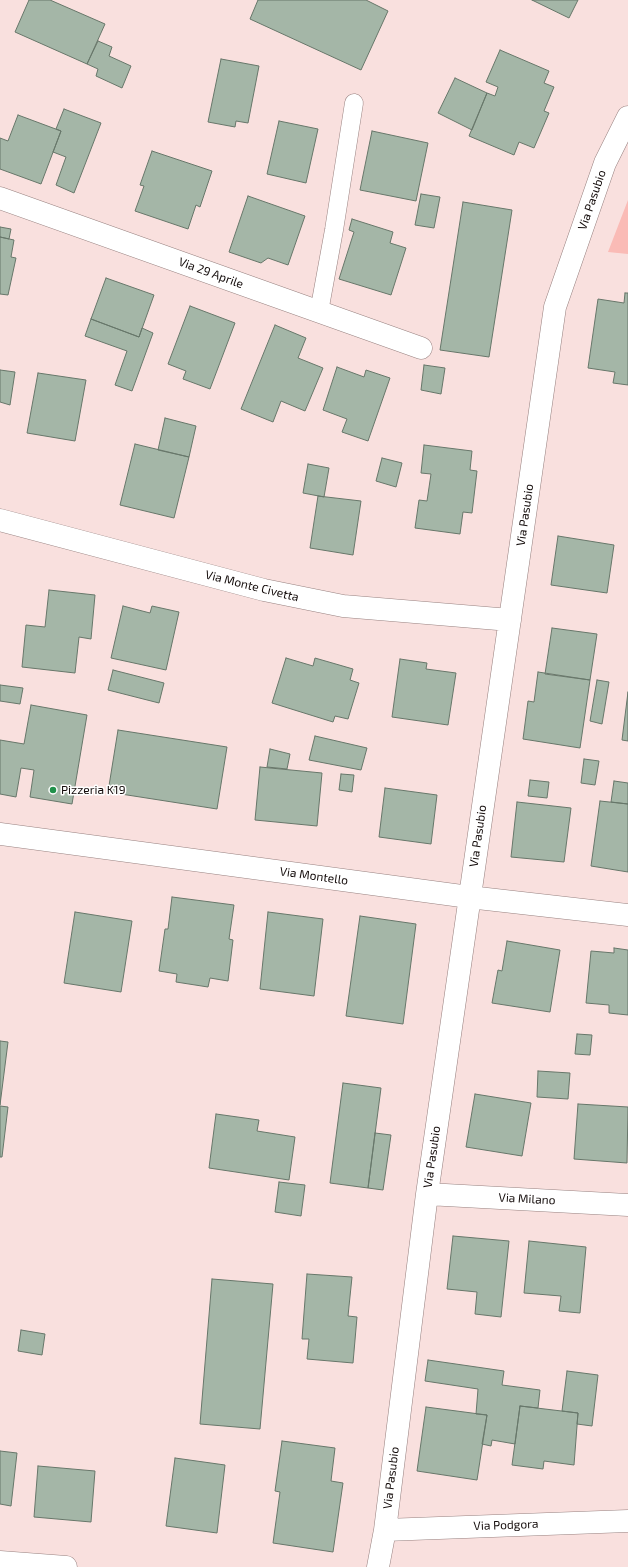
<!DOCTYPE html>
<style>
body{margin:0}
canvas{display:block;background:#f9e0de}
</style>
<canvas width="628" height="1567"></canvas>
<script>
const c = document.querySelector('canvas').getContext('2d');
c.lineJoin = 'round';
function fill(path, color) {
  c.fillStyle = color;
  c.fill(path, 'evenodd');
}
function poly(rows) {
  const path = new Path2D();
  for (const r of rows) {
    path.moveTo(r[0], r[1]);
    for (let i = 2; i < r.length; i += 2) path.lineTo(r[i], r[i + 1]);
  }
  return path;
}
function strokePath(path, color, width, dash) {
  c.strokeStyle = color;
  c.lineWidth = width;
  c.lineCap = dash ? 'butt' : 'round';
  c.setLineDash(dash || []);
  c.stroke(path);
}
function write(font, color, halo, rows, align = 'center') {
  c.font = font + ' "Exo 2",sans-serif';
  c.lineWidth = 3;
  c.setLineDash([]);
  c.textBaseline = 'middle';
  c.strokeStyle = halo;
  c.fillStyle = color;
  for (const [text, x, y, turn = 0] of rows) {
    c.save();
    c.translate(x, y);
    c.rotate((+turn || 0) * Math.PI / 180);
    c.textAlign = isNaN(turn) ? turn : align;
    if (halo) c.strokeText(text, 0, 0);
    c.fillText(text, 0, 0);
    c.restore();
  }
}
fill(poly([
 [628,200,628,254,608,252]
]), '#fabbb6');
const building = poly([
 [29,0,50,0,105,24,87,64,15,32,29,0],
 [258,0,366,0,388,11,361,70,250,19,258,0],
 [532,0,578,0,569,18,532,0],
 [98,41,112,47,109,56,131,66,122,88,96,76,98,69,87,64,98,41],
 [500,50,549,71,544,83,554,87,544,111,549,113,534,148,519,142,514,155,469,136,487,93,495,96,498,87,486,82,500,50],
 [221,59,259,66,248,123,236,121,235,127,208,122,221,59],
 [455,78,487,93,472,130,438,113,455,78],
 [64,109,101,123,74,193,56,185,66,157,53,152,61,131,56,129,64,109],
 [18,115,61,131,41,184,0,169,0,138,8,141,18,115],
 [279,121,318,129,306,183,267,174,279,121],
 [372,131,428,143,416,201,360,190,372,131],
 [152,151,212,171,200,207,196,205,188,229,135,211,144,186,140,185,152,151],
 [421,194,440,197,434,228,415,225,421,194],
 [248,196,305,216,288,265,268,258,261,263,229,252,248,196],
 [463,202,512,210,489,357,440,350,463,202],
 [352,219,393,232,390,243,406,248,391,295,339,279,354,232,349,230,352,219],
 [0,227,11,229,9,239,0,237,0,227],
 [0,237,14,240,11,257,16,258,8,295,0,294,0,237],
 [106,278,154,295,139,337,91,319,106,278],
 [625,293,628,293,628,385,613,383,615,372,588,368,598,299,624,303,625,293],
 [190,306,235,323,210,389,183,379,186,371,168,364,190,306],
 [91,319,139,337,142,328,153,333,132,391,115,385,127,351,85,336,91,319],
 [275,325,306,338,298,358,323,368,305,411,281,401,273,422,241,409,275,325],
 [424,365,445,368,441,394,421,390,424,365],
 [337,367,364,377,366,370,390,378,368,441,342,432,347,419,323,410,337,367],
 [0,370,15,372,10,405,0,402,0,370],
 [38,373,86,380,75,441,27,433,38,373],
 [165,418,196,426,189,457,158,450,165,418],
 [135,444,189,457,174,518,120,505,135,444],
 [424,445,472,451,470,470,477,471,472,513,463,512,460,534,415,528,419,500,427,501,431,474,421,473,424,445],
 [382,458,402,463,396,487,376,481,382,458],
 [308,464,329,468,324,497,303,493,308,464],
 [318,496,361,501,353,555,310,548,318,496],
 [558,536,614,545,607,593,551,585,558,536],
 [49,590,95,595,91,639,79,637,75,673,22,667,26,625,45,627,49,590],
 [123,606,150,613,152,606,179,612,166,670,111,658,123,606],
 [552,628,597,634,590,680,545,674,552,628],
 [286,658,313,666,315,658,353,669,350,680,359,683,348,719,335,716,333,722,272,703,286,658],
 [400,659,427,663,426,669,456,673,448,725,392,717,400,659],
 [113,670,164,683,159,703,108,690,113,670],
 [538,672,590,680,580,748,523,739,528,701,534,702,538,672],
 [597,680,609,682,602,724,590,721,597,680],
 [0,685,23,688,20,704,0,701,0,685],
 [628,692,628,741,622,740,628,692],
 [31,705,87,715,72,804,30,797,34,770,21,768,16,797,0,794,0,740,24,744,31,705],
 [118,730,227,747,217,809,108,792,118,730],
 [315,736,367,748,361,770,309,760,315,736],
 [270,749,290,754,287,769,267,767,270,749],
 [584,759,599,761,595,785,581,783,584,759],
 [260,767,322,773,317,826,255,820,260,767],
 [341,774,354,775,352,792,339,790,341,774],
 [530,780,549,782,547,798,528,796,530,780],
 [614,781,628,783,628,804,611,802,614,781],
 [385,788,437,795,431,844,379,837,385,788],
 [600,801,628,804,628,872,591,866,600,801],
 [517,802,571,808,564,862,511,857,517,802],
 [172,897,234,905,229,939,233,940,228,981,210,978,208,987,176,982,177,974,159,971,165,929,168,929,172,897],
 [75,912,132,921,121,992,64,983,75,912],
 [268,912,323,919,314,996,260,989,268,912],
 [360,916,416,924,403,1024,346,1016,360,916],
 [507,941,560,950,550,1012,492,1003,498,970,502,971,507,941],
 [614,948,628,950,628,1015,609,1013,609,1005,586,1003,591,951,614,953,614,948],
 [577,1034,592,1035,590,1055,575,1054,577,1034],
 [0,1041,8,1042,0,1105,0,1041],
 [538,1071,570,1073,568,1099,537,1097,538,1071],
 [343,1083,381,1088,368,1188,330,1183,343,1083],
 [475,1094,531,1103,522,1156,466,1147,475,1094],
 [578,1104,628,1107,627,1163,574,1159,578,1104],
 [0,1106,8,1107,2,1157,0,1157,0,1106],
 [216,1114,259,1120,257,1131,295,1137,289,1180,209,1168,216,1114],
 [375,1133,391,1135,383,1190,368,1188,375,1133],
 [279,1182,305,1185,301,1216,275,1212,279,1182],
 [453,1236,509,1241,501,1317,475,1314,477,1292,447,1289,453,1236],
 [529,1241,586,1247,580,1313,559,1311,561,1296,524,1293,529,1241],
 [307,1274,352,1277,348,1316,357,1317,353,1363,307,1359,309,1339,302,1339,307,1274],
 [212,1279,273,1284,260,1429,200,1424,212,1279],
 [21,1330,45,1334,42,1355,18,1351,21,1330],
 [428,1360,504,1371,502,1385,540,1390,538,1408,520,1406,515,1444,492,1440,491,1446,482,1444,487,1415,476,1414,478,1389,425,1381,428,1360],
 [567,1371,598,1375,592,1426,577,1424,578,1413,562,1411,567,1371],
 [520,1406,578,1413,574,1465,544,1461,543,1469,512,1465,520,1406],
 [426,1407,487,1415,477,1480,417,1471,426,1407],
 [282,1441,335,1448,331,1481,343,1483,333,1552,273,1543,280,1492,275,1491,282,1441],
 [0,1451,17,1453,11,1506,0,1504,0,1451],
 [175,1458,225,1465,217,1533,166,1526,175,1458],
 [38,1466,95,1471,91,1522,34,1517,38,1466]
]);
fill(building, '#a4b6a7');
strokePath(building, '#67776a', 1);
const service = poly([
 [319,312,334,230,354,103]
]);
const minor = poly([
 [0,198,421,348],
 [0,520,264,590,343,606,510,620],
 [0,834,469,897,628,915],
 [427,1194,628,1205],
 [385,1530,628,1521],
 [0,1562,66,1567],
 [378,1567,385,1530,427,1194,555,307,605,163,628,117]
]);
strokePath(service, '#988280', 19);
strokePath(minor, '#988280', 23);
strokePath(service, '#fff', 18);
strokePath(minor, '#fff', 22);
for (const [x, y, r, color] of [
 [53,790,4,"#21914b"]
]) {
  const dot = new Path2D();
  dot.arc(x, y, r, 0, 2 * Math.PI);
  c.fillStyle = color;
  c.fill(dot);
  strokePath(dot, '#fff', 1.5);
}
write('12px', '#130b0a', '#fff', [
 ["Via Pasubio",592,200,-71],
 ["Via 29 Aprile",211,273,20],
 ["Via Pasubio",525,515,-82],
 ["Via Monte Civetta",252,586,14],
 ["Via Pasubio",478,836,-82],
 ["Via Montello",314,876,8],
 ["Via Pasubio",432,1157,-82],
 ["Via Milano",527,1199,3],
 ["Via Pasubio",391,1478,-83],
 ["Via Podgora",506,1525,-2]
]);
write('12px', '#130b0a', '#fff', [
 ["Pizzeria K19",61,790]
], 'left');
</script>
